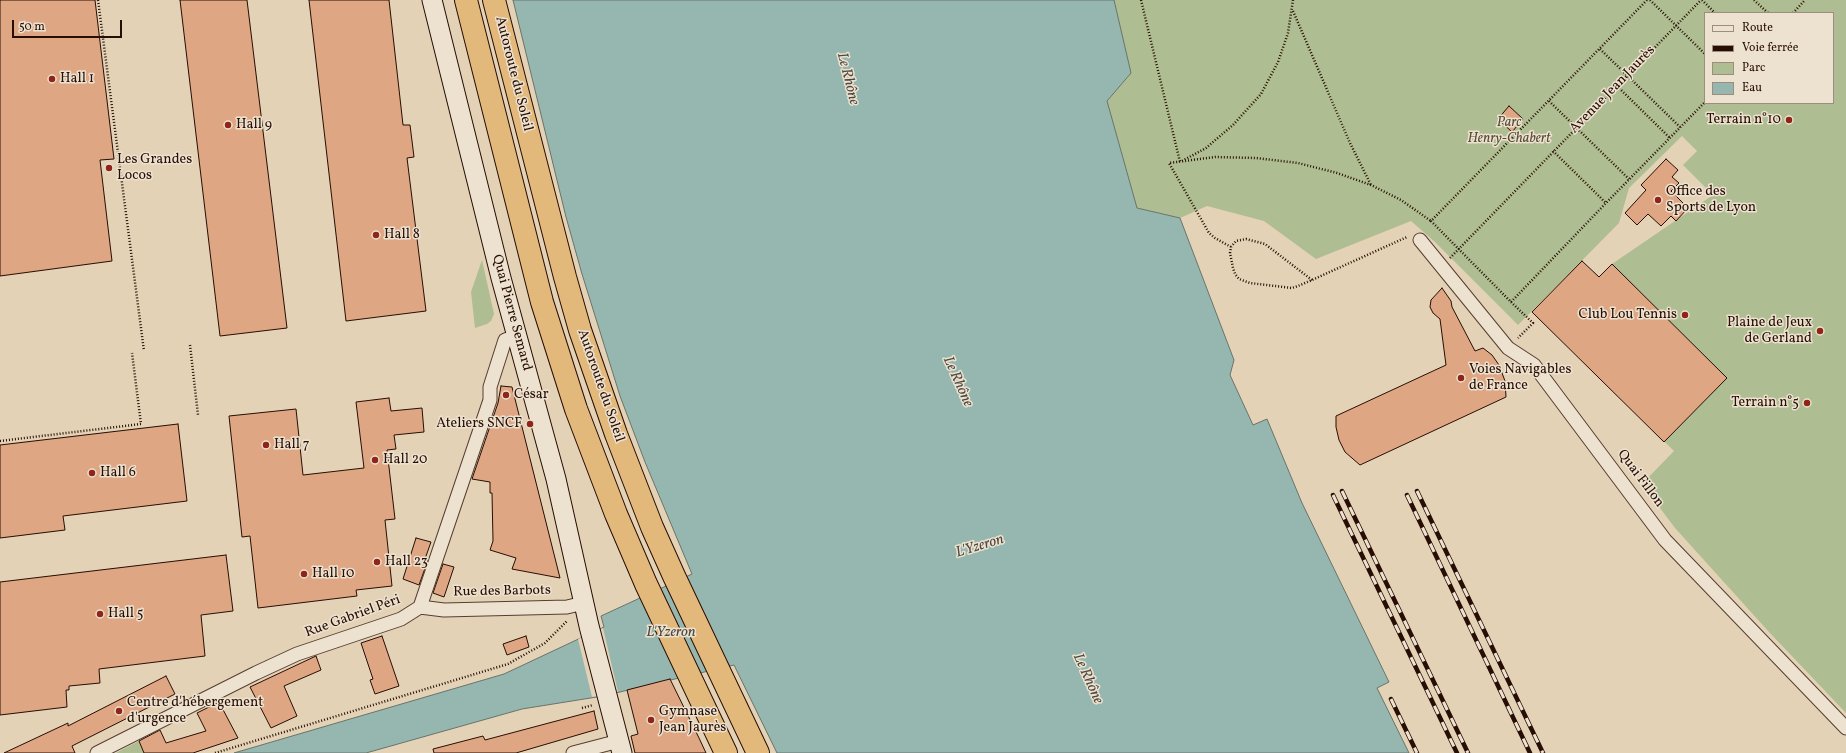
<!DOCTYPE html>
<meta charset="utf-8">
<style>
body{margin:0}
#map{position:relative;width:1846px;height:753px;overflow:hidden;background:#e3d2b6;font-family:Vollkorn,serif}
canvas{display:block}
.legend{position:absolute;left:1704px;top:12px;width:130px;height:92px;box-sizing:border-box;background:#ede2d0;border:1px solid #9e8d7e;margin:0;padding:5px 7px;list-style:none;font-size:12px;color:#270d03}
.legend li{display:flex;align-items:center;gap:8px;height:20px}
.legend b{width:20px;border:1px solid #9e8d7e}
.scale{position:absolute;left:12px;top:20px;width:110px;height:18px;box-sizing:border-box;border:2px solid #270d03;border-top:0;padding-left:5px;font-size:12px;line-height:14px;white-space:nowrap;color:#270d03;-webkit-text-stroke:3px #ede2d0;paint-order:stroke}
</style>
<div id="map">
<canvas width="1846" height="753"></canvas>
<ul class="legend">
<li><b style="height:5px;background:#ede2d0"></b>Route</li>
<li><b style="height:5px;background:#270d03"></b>Voie ferrée</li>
<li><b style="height:11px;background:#aebd92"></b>Parc</li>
<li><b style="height:11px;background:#95b7af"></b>Eau</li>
</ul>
<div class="scale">50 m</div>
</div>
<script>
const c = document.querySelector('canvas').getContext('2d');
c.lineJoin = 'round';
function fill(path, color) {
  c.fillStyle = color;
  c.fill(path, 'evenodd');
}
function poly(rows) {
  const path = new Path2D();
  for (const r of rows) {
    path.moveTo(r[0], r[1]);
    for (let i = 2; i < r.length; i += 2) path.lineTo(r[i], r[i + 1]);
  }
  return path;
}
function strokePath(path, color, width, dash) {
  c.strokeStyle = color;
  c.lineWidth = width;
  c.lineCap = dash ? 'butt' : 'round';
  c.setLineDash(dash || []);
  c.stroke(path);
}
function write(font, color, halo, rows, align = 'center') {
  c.font = font + ' Vollkorn,serif';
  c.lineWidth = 3;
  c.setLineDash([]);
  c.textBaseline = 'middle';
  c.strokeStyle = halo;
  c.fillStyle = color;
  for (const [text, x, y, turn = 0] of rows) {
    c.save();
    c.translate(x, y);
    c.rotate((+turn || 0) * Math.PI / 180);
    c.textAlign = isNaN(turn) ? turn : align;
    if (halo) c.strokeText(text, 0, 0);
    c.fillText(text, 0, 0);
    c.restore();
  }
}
fill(poly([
 [1114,0,1846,0,1846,713,1769,632,1675,528,1642,484,1674,451,1549,328,1612,264,1713,195,1683,165,1697,151,1682,136,1629,188,1619,223,1518,325,1435,242,1411,221,1316,259,1264,221,1207,206,1180,218,1137,208,1107,101,1131,73],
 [1705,13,1833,13,1833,103,1705,103],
 [482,260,494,314,491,321,487,324,475,328,471,292],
 [139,741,144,753,116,753]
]), '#aebd92');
const water = poly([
 [513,0,1114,0,1131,73,1107,101,1137,208,1180,218,1234,360,1230,375,1253,425,1267,419,1302,503,1389,682,1377,688,1409,753,777,753,734,665,603,696,522,709,366,753,234,753,504,674,604,627,601,616,692,574,645,462,620,396,582,274,566,217,513,0]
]);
fill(water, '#95b7af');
strokePath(water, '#69736a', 1);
fill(poly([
 [603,628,618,692,592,697,578,639]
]), '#e3d2b6');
const building = poly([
 [0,0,95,0,114,159,100,160,112,261,0,276,0,0],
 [180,0,247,0,287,328,220,336,180,0],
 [309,0,389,0,403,125,410,125,414,157,407,158,426,311,346,321,309,0],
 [1509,106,1523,119,1512,132,1498,119,1509,106],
 [1666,159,1678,170,1672,177,1679,183,1671,191,1688,208,1676,221,1671,216,1661,226,1648,214,1637,225,1625,213,1646,190,1641,185,1666,159],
 [1582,261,1599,277,1612,264,1727,378,1664,442,1532,312,1582,261],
 [1442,288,1451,301,1452,307,1475,351,1483,348,1492,355,1499,365,1505,381,1506,397,1360,465,1345,452,1339,440,1336,427,1336,416,1446,365,1440,319,1433,313,1430,307,1431,300,1442,288],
 [501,386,512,387,560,578,512,569,516,558,490,550,493,541,492,493,490,493,490,482,472,479,498,403,501,386],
 [389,398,391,411,422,408,424,432,394,435,396,449,387,450,395,519,385,520,392,586,356,590,357,596,258,608,250,536,242,537,229,416,296,409,303,475,364,468,356,402,389,398],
 [178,424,187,501,63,516,65,530,0,538,0,445,178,424],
 [416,538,431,542,425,559,428,560,419,585,403,579,416,538],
 [226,555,233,611,201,615,205,656,99,669,100,683,69,686,69,690,66,690,67,707,0,715,0,582,226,555],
 [443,564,454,567,444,597,433,593,443,564],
 [382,636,399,686,375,694,370,680,373,679,361,643,382,636],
 [526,636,529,647,507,655,503,644,526,636],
 [316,656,321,670,284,686,297,716,271,728,250,687,316,656],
 [166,676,175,694,72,746,75,753,4,753,68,723,68,726,166,676],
 [670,679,699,738,706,753,635,753,631,736,638,734,627,690,670,679],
 [219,702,238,738,193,753,144,753,139,741,160,730,166,743,206,731,197,713,219,702],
 [594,711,598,729,516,753,434,753,433,749,483,736,485,740,594,711]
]);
fill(building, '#dea683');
strokePath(building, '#270d03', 1);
const street = poly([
 [1420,240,1508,348,1534,365,1665,540,1846,728],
 [420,607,444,610,567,607,584,603],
 [97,753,256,673,297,654,401,619,420,607,490,400,490,387,505,340,516,336],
 [573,753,619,741]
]);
const secondary = poly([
 [432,0,501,278,556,479,589,626,622,753]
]);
const highway = poly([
 [466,0,542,302,576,409,616,514,646,584,726,753],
 [494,0,565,277,580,330,616,434,652,527,674,576,758,753]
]);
strokePath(street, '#563e30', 15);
strokePath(secondary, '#270d03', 21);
strokePath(highway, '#270d03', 24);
strokePath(poly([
 [98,0,144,351],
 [1141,0,1180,162],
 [1647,0,1431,221,1511,302,1606,203,1705,102],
 [1650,0,1705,54],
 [1702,0,1715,13],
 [1754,0,1768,13],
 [1293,11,1350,143,1371,185],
 [1793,13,1805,0],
 [1600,49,1680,127],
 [1617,86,1670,138],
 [1549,101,1629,179],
 [1553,151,1606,203],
 [1182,161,1206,148,1233,125,1261,94,1278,62,1288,33,1293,0],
 [1231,247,1215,238,1209,233,1169,163,1215,157,1256,158,1298,163,1337,173,1371,185,1401,200,1431,221],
 [1450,258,1701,0],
 [1312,280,1265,244,1246,239,1236,241,1231,247,1230,253,1233,268,1235,274,1239,279,1250,283,1292,288,1298,286,1312,280,1407,237],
 [1511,302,1533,323,1518,338],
 [190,345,198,415],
 [0,441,141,424,132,353],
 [582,708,593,705],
 [215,753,508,664,545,643,567,621]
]), '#270d03', 2.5, [1, 2]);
strokePath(street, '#ede2d0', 13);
strokePath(secondary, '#ede2d0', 19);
strokePath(highway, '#e2b97b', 22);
const rail = poly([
 [1342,491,1468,753],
 [1417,491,1543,753],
 [1333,495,1457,753],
 [1407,495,1530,753],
 [1391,699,1417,753]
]);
strokePath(rail, '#270d03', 4.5);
strokePath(rail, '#ede2d0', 3, [9]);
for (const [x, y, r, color] of [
 [52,79,4,"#8f2418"],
 [1789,120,4,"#8f2418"],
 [228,125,4,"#8f2418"],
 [109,168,4,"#8f2418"],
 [1658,200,4,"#8f2418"],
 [376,235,4,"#8f2418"],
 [1685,315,4,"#8f2418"],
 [1820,331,4,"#8f2418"],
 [1461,378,4,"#8f2418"],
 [506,395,4,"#8f2418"],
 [1807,403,4,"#8f2418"],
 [530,424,4,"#8f2418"],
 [266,445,4,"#8f2418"],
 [375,460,4,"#8f2418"],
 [92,473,4,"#8f2418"],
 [377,562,4,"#8f2418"],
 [304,574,4,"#8f2418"],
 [100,614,4,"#8f2418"],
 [119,711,4,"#8f2418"],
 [651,720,4,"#8f2418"]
]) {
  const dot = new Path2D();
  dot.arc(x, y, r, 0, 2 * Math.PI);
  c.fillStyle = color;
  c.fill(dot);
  strokePath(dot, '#ede2d0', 1.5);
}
write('14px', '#270d03', '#ede2d0', [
 ["Autoroute du Soleil",513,74,76],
 ["Avenue Jean Jaurès",1613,90,-46],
 ["Quai Pierre Semard",511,313,75],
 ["Autoroute du Soleil",600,386,71],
 ["Quai Fillon",1640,479,53],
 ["Rue des Barbots",502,592,-1],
 ["Rue Gabriel Péri",353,617,-20]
]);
write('14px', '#270d03', '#ede2d0', [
 ["Hall 1",60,79],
 ["Terrain n°10",1781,120,"right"],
 ["Hall 9",236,125],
 ["Les Grandes",117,160],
 ["Locos",117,176],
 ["Office des",1666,192],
 ["Sports de Lyon",1666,208],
 ["Hall 8",384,235],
 ["Club Lou Tennis",1677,315,"right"],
 ["Plaine de Jeux",1812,323,"right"],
 ["de Gerland",1812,339,"right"],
 ["Voies Navigables",1469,370],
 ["de France",1469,386],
 ["César",514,395],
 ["Terrain n°5",1799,403,"right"],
 ["Ateliers SNCF",522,424,"right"],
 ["Hall 7",274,445],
 ["Hall 20",383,460],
 ["Hall 6",100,473],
 ["Hall 23",385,562],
 ["Hall 10",312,574],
 ["Hall 5",108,614],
 ["Centre d'hébergement",127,703],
 ["d'urgence",127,719],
 ["Gymnase",659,712],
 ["Jean Jaurès",659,728]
], 'left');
write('italic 14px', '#564b35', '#ede2d0', [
 ["Parc",1509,123],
 ["Henry-Chabert",1509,139]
]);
write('italic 15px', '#4e483f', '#ede2d0', [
 ["Le Rhône",847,79,76],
 ["Le Rhône",957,382,66],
 ["L'Yzeron",980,547,-17],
 ["L'Yzeron",671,633],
 ["Le Rhône",1087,679,66]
]);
</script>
